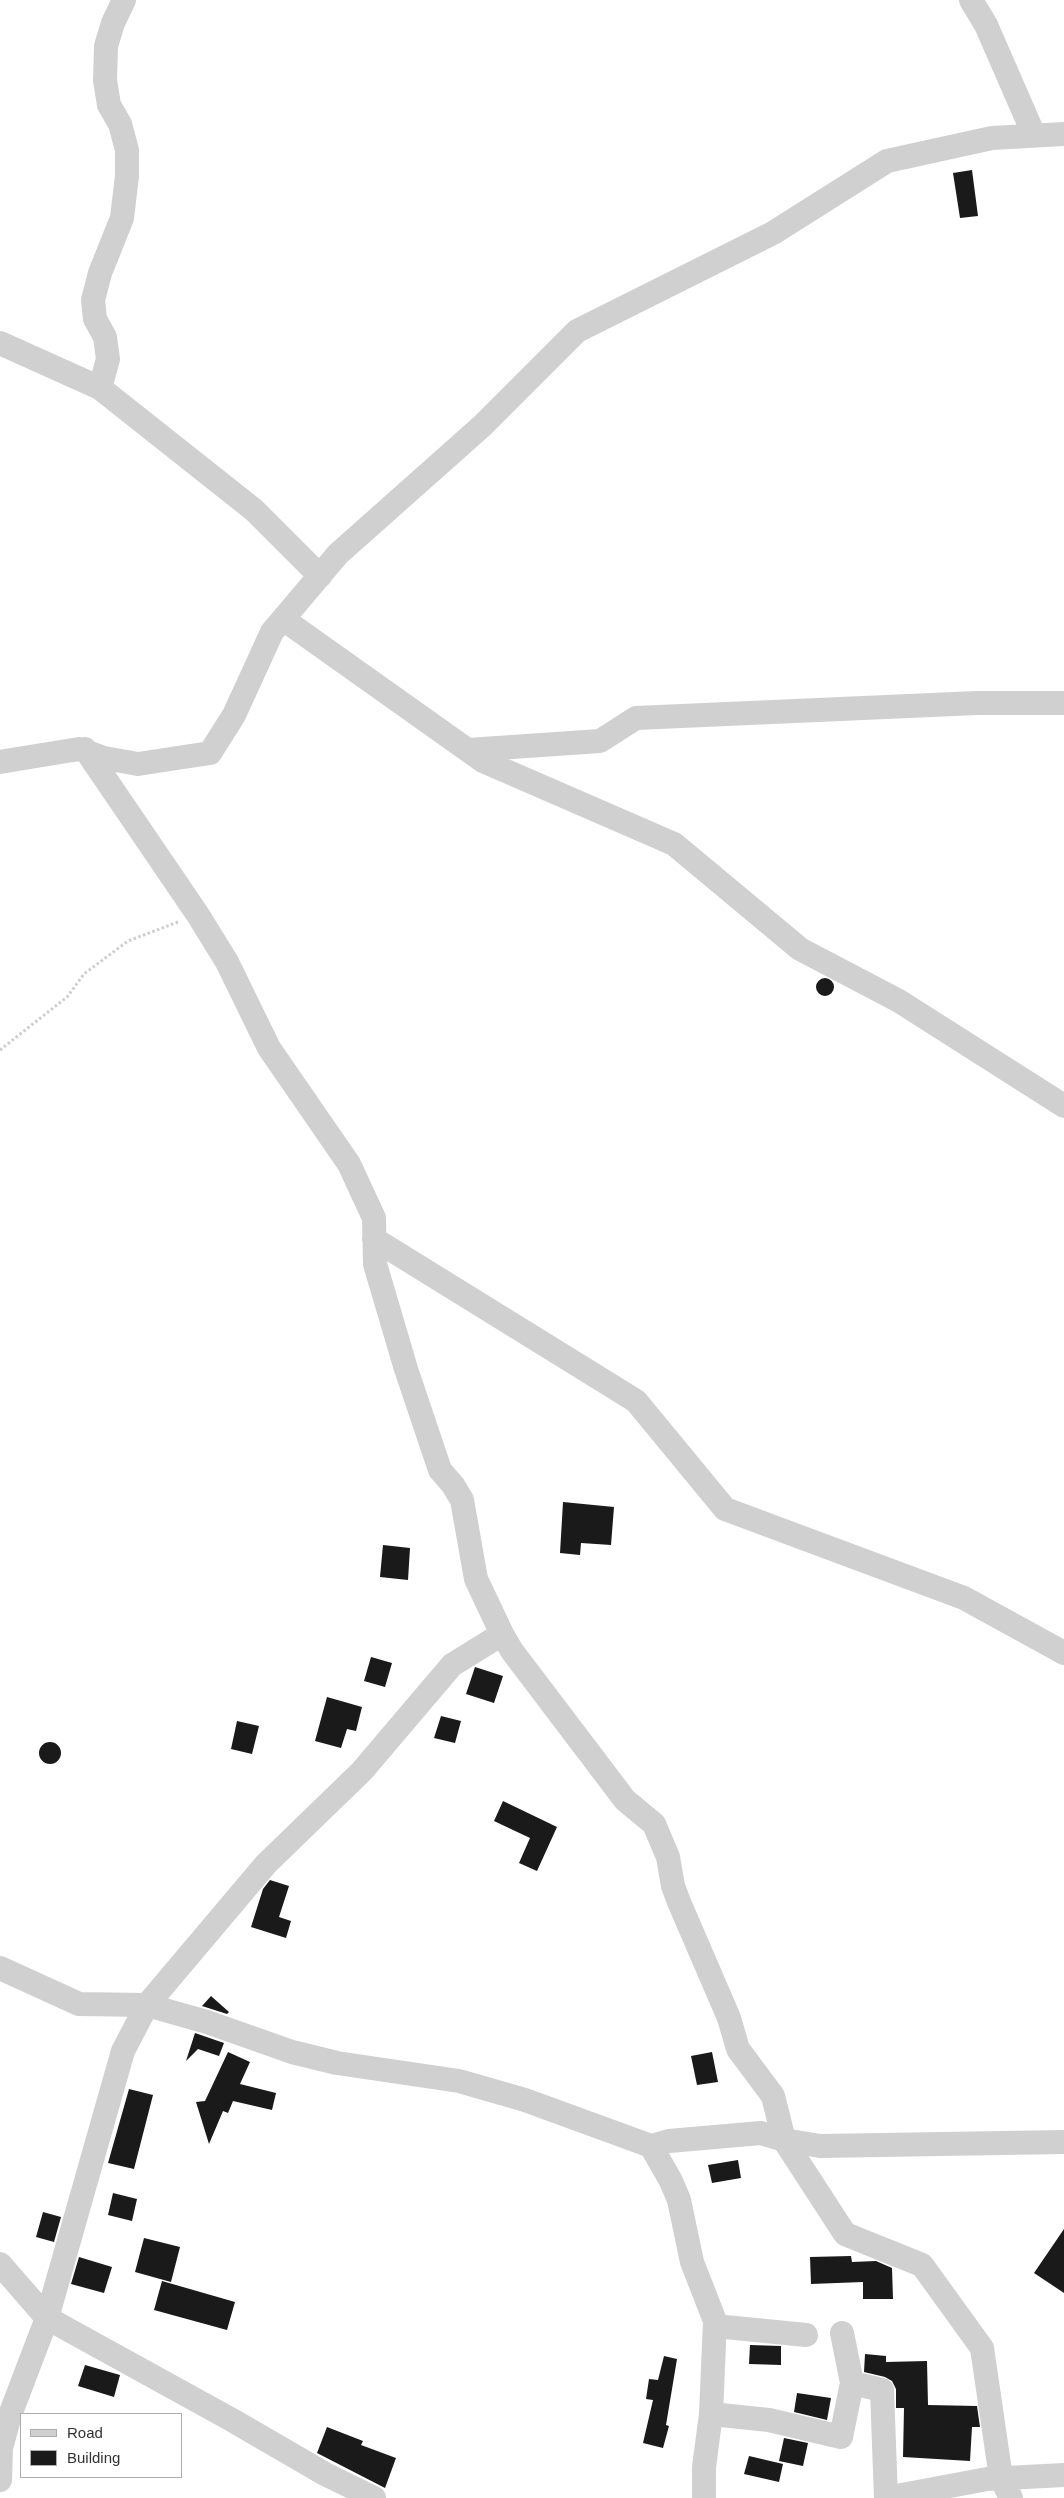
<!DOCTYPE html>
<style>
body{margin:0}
#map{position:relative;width:1064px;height:2498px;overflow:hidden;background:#fff;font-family:Helvetica,sans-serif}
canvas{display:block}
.legend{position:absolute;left:20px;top:2413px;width:162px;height:65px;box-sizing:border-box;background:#fff;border:1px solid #adadad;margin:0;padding:6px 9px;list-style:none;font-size:15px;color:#333}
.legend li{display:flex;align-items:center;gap:10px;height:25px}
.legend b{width:25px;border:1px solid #adadad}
</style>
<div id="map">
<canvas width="1064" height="2498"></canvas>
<ul class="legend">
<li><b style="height:6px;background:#d0d0d0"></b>Road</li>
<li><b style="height:14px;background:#1a1a1a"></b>Building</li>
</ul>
</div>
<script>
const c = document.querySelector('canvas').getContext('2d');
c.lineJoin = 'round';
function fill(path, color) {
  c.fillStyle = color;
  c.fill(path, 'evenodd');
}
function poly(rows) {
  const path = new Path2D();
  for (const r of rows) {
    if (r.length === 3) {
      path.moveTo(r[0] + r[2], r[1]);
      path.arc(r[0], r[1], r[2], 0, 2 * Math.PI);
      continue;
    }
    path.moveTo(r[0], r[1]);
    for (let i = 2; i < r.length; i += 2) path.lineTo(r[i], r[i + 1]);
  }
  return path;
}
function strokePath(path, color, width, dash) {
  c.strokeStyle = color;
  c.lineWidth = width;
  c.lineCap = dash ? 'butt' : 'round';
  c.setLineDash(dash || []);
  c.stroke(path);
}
fill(poly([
 [972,170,978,216,960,218,953,173],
 [825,987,9],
 [563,1502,614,1507,611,1545,581,1543,580,1555,560,1553],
 [383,1545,410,1548,408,1580,380,1577],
 [371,1657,392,1663,385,1687,364,1681],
 [475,1667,503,1676,494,1703,466,1694],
 [327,1697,362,1707,356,1731,347,1729,341,1748,315,1741],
 [441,1716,461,1721,455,1743,434,1738],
 [237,1721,259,1726,252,1754,231,1749],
 [50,1753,11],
 [503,1801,557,1827,537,1871,519,1863,530,1838,494,1821],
 [270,1880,289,1886,279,1917,291,1921,286,1938,251,1927,263,1889],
 [211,1996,229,2012,227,2014,202,2006],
 [195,2033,224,2043,219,2056,198,2049,186,2061],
 [228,2052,250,2062,240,2084,276,2093,272,2110,233,2101,228,2113,223,2111,209,2144,196,2102,205,2101],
 [712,2052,718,2082,697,2085,691,2056],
 [129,2089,153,2095,134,2169,108,2163],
 [738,2160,741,2178,712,2183,708,2165],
 [113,2193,137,2199,132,2221,108,2215],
 [43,2212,61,2217,54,2242,36,2237],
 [1064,2229,1064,2293,1034,2273],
 [144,2238,180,2247,171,2282,135,2272],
 [851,2256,852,2262,876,2261,892,2268,893,2299,863,2299,863,2282,811,2284,810,2257],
 [79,2257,112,2267,104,2293,71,2284],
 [162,2281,235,2302,227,2330,154,2310],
 [750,2345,781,2346,781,2365,749,2364],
 [865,2354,886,2356,886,2362,927,2361,928,2405,977,2406,980,2427,972,2427,970,2461,903,2457,904,2408,896,2408,896,2389,892,2381,885,2377,864,2372],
 [664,2356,677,2359,666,2425,669,2426,663,2448,643,2443,653,2400,646,2399,649,2379,658,2380],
 [85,2365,120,2375,114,2397,78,2386],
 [797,2393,831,2398,827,2420,794,2412],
 [327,2427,363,2441,361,2445,396,2458,385,2488,317,2453],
 [784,2438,808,2443,803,2466,779,2461],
 [749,2456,783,2464,779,2482,744,2474]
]), '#1a1a1a');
strokePath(poly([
 [0,1050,67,997,84,974,128,941,178,922]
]), '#cdcdcd', 3, [2.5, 2.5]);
strokePath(poly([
 [971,0,986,25,1034,135],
 [0,343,100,388,108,359,105,337,95,319,93,300,100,273,122,218,127,176,127,150,120,124,109,105,105,80,106,46,113,23,124,0],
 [100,388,254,510,320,576],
 [283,619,483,761,674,844,800,949,899,1001,1064,1106],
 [85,749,198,915,227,962,269,1048,349,1164,374,1218,375,1264,406,1369,440,1470,453,1485,462,1500,476,1579,502,1634,512,1651,625,1800,654,1824,668,1857,673,1886,679,1902,729,2018,738,2049,773,2096,784,2140,845,2234,922,2265,982,2348,1001,2478,1011,2498],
 [468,750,600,741,636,718,977,703,1064,703],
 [0,762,79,749,104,758,138,764,210,753,234,715,272,632,338,554,482,426,577,331,773,233,887,161,992,138,1064,134],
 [374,1239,636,1401,725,1509,964,1598,1064,1653],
 [0,1968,79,2004,147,2005,207,2022,292,2052,337,2063,459,2081,525,2100,651,2146,669,2141,761,2133,784,2140,820,2146,1064,2142],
 [651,2146,671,2181,679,2200,692,2262,715,2321,711,2414,704,2467,704,2498],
 [0,2264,47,2318,232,2420,325,2474,374,2498],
 [715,2326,806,2335],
 [852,2383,882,2390,886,2498,987,2479,1064,2475],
 [711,2414,769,2420,841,2437,852,2383,842,2333],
 [0,2480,1,2448,10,2415,47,2318,123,2051,147,2005,266,1864,362,1771,452,1665,502,1634]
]), '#d0d0d0', 24);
</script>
